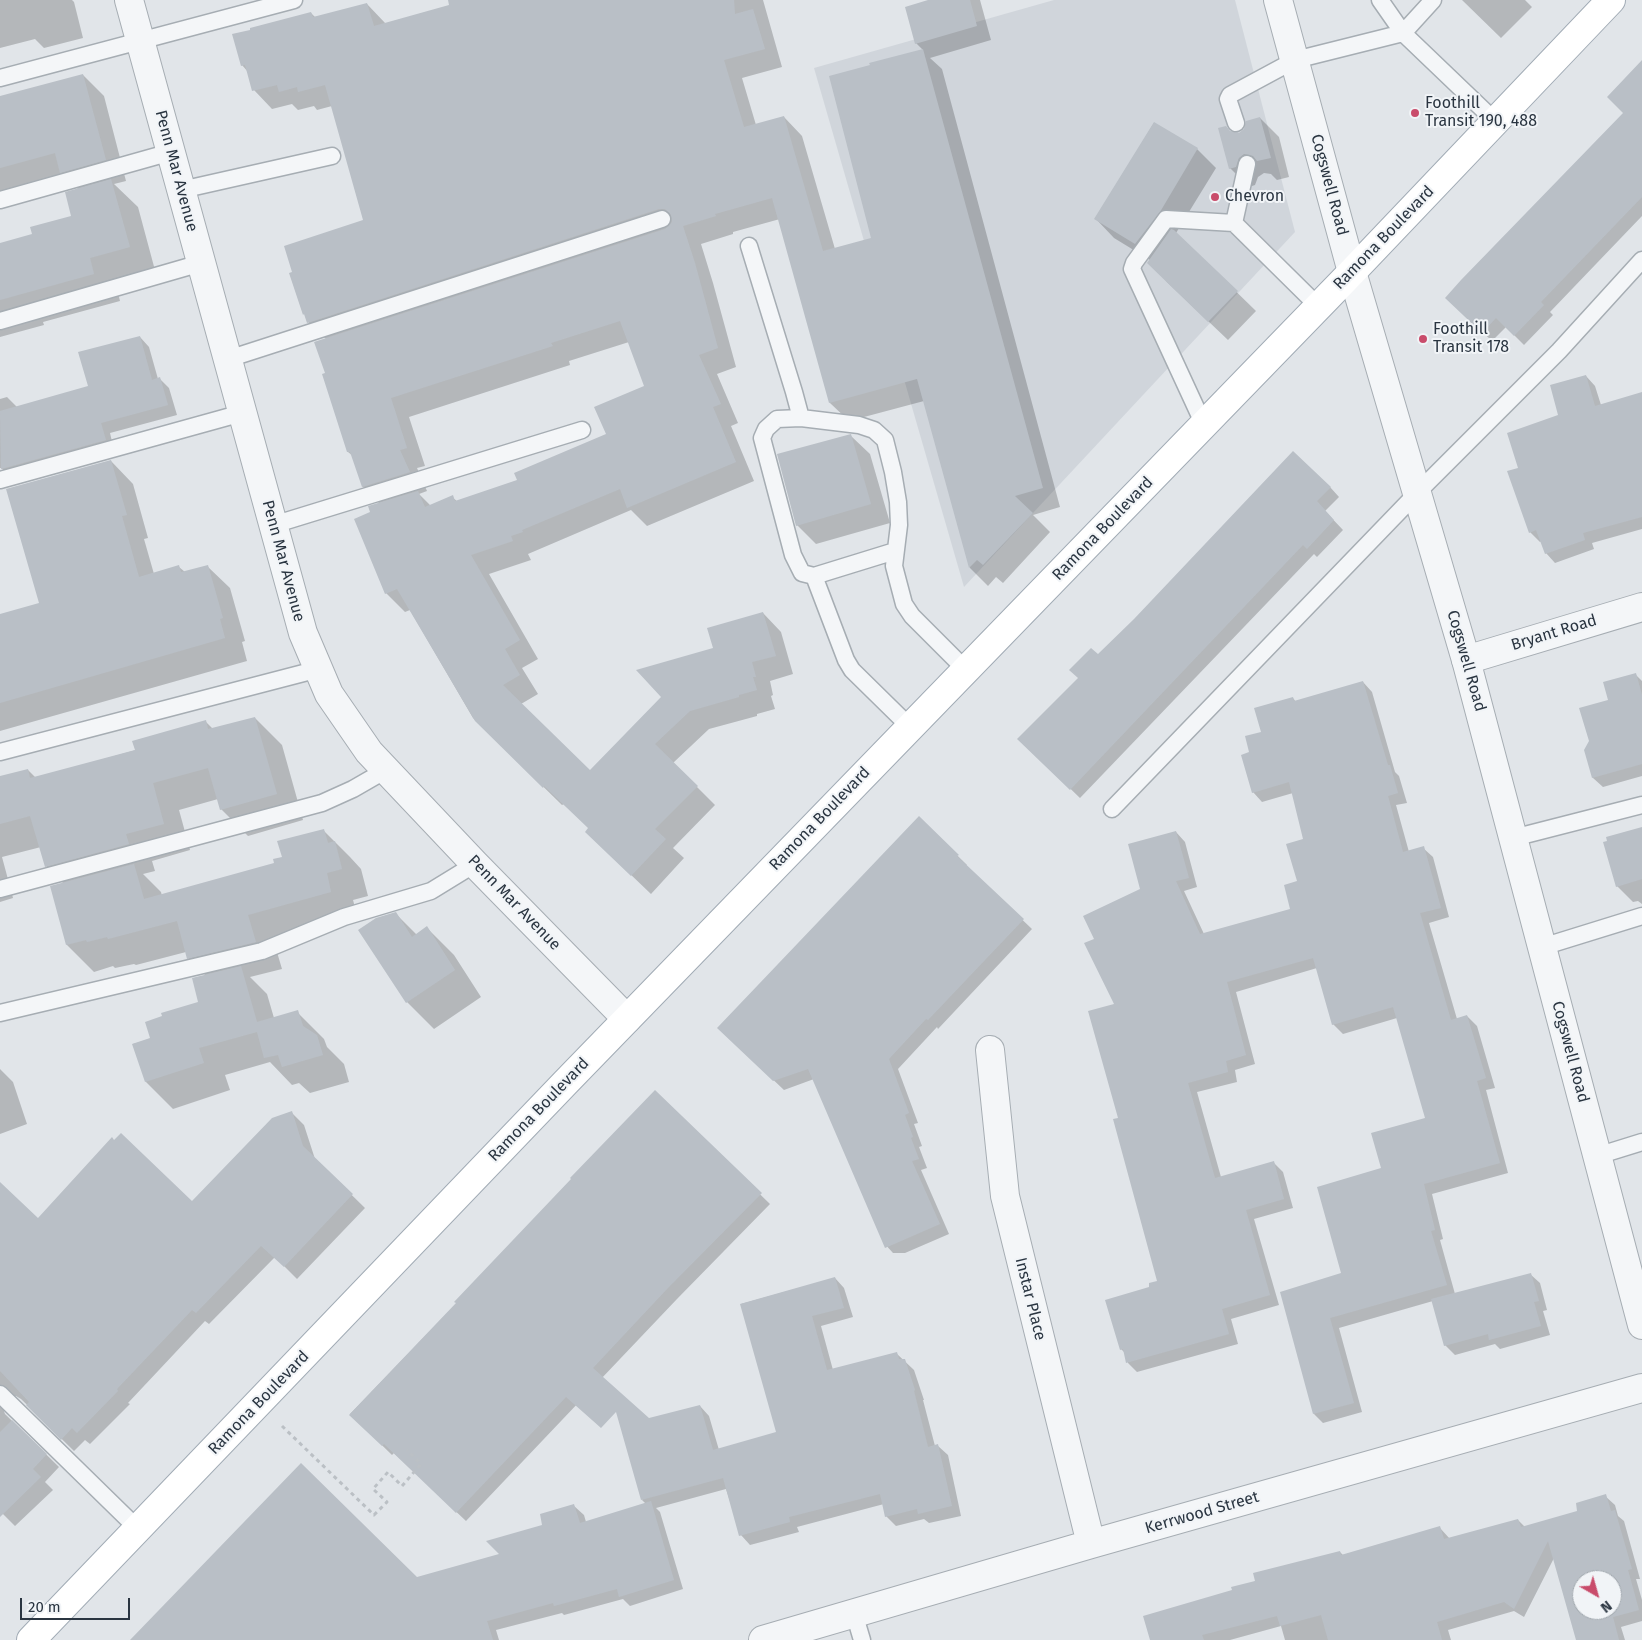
<!DOCTYPE html>
<style>
body{margin:0}
#map{position:relative;width:1642px;height:1640px;overflow:hidden;background:#e1e5e9;font-family:"Fira Sans",sans-serif}
canvas{display:block}
.north{position:absolute;left:1572px;top:1570px;width:50px;height:50px;box-sizing:border-box;background:#f1f4f7;border:1px solid #a1a8ae;border-radius:50%;rotate:142deg;font-size:14px;font-weight:700;line-height:20px;text-align:center;color:#2a3541}
.north::after{content:'';display:block;margin:auto;width:18px;height:22px;background:#c94c6b;clip-path:polygon(50% 0,100% 100%,50% 72%,0 100%)}
.scale{position:absolute;left:20px;top:1598px;width:110px;height:22px;box-sizing:border-box;border:2px solid #2a3541;border-top:0;padding-left:6px;font-size:15px;line-height:18px;white-space:nowrap;color:#2a3541;-webkit-text-stroke:4px #f1f4f7;paint-order:stroke}
</style>
<div id="map">
<canvas width="1642" height="1640"></canvas>
<div class="north">N</div>
<div class="scale">20 m</div>
</div>
<script>
const c = document.querySelector('canvas').getContext('2d');
c.lineJoin = 'round';
function fill(path, color) {
  c.fillStyle = color;
  c.fill(path, 'evenodd');
}
function poly(rows) {
  const path = new Path2D();
  for (const r of rows) {
    path.moveTo(r[0], r[1]);
    for (let i = 2; i < r.length; i += 2) path.lineTo(r[i], r[i + 1]);
  }
  return path;
}
function strokePath(path, color, width, dash) {
  c.strokeStyle = color;
  c.lineWidth = width;
  c.lineCap = dash ? 'butt' : 'round';
  c.setLineDash(dash || []);
  c.stroke(path);
}
function write(font, color, halo, rows, align = 'center') {
  c.font = font + ' "Fira Sans",sans-serif';
  c.lineWidth = 4;
  c.setLineDash([]);
  c.textBaseline = 'middle';
  c.strokeStyle = halo;
  c.fillStyle = color;
  for (const [text, x, y, turn = 0] of rows) {
    c.save();
    c.translate(x, y);
    c.rotate((+turn || 0) * Math.PI / 180);
    c.textAlign = isNaN(turn) ? turn : align;
    if (halo) c.strokeText(text, 0, 0);
    c.fillText(text, 0, 0);
    c.restore();
  }
}
fill(poly([
 [1054,0,1235,0,1295,232,964,587,814,68]
]), '#d0d5db');
fill(poly([
 [0,0,72,0,74,2,83,38,44,48,35,39,0,48],
 [449,0,763,0,782,67,742,78,756,125,784,117,802,136,835,249,873,239,923,50,916,43,930,0,980,0,991,40,930,58,942,69,1060,507,1033,515,1050,532,1003,583,996,577,988,586,970,568,924,401,849,421,830,403,780,219,733,232,733,234,701,244,713,283,736,367,717,374,738,423,731,426,754,481,647,526,631,510,528,554,531,560,489,574,538,659,522,668,538,694,521,704,591,772,714,649,763,613,781,632,793,674,770,681,773,695,771,696,775,709,757,714,757,716,709,729,673,763,715,805,673,848,684,858,651,894,605,850,589,828,564,804,562,805,473,718,410,610,405,612,386,593,356,519,372,512,380,504,363,487,353,456,348,452,326,374,326,339,308,322,365,221,332,106,317,110,314,106,298,110,292,104,272,109,254,90,248,72,242,65,311,13,316,18,367,4,386,24,451,6],
 [629,342,645,386,607,435,519,481,458,502,452,497,431,506,419,494,427,491,417,468,425,466,409,417,570,365,569,361],
 [1462,0,1525,0,1532,7,1501,38],
 [1642,62,1642,216,1550,312,1553,315,1524,345,1506,327,1492,341,1456,307,1625,113],
 [83,75,104,96,126,181,114,184,138,207,156,274,116,285,120,301,43,322,44,325,0,337,0,244,34,235,73,217,79,190,65,176,0,193,0,97],
 [1260,118,1279,137,1289,177,1277,180,1271,174,1264,173,1258,177,1255,185,1249,187,1230,168,1231,132,1239,134],
 [1154,123,1197,149,1216,168,1176,233,1256,311,1228,340,1167,282,1150,260,1114,238,1096,219],
 [140,337,149,347,158,379,160,379,169,388,177,415,110,433,114,450,12,478,1,468,0,468,0,399,7,397,17,407,89,387],
 [1586,376,1595,386,1601,405,1642,394,1642,529,1592,543,1594,549,1555,563,1546,553,1542,541,1540,542,1530,532,1520,468,1559,416],
 [851,436,870,454,890,523,816,544,797,525],
 [111,461,133,484,148,538,144,539,154,574,179,567,185,572,207,566,230,588,245,641,242,642,247,661,0,731,0,615,40,604],
 [1330,487,1339,497,1325,511,1343,530,1317,557,1314,554,1080,798,1019,739,1079,678],
 [1635,674,1642,681,1642,776,1603,787,1593,778,1590,741,1610,701],
 [1363,682,1372,692,1395,772,1399,776,1407,803,1396,805,1409,852,1423,848,1433,857,1449,917,1429,923,1457,1019,1467,1016,1477,1026,1495,1088,1486,1090,1508,1173,1432,1194,1443,1239,1440,1240,1455,1294,1530,1274,1540,1283,1547,1310,1543,1311,1550,1335,1500,1349,1495,1344,1455,1355,1445,1345,1433,1301,1339,1328,1362,1412,1323,1423,1314,1414,1281,1293,1343,1274,1382,1169,1427,1119,1397,1018,1343,1034,1333,1024,1317,968,1236,992,1255,1064,1235,1070,1237,1082,1197,1092,1221,1177,1274,1163,1283,1172,1293,1208,1254,1219,1279,1305,1231,1319,1238,1344,1137,1372,1128,1363,1125,1353,1121,1349,1151,1288,1159,1281,1120,1119,1115,1005,1095,939,1142,890,1176,832,1185,842,1197,887,1184,891,1204,934,1292,910,1298,882,1304,840,1293,793,1262,802,1253,792,1251,753,1262,732,1293,698,1296,702],
 [255,718,282,745,303,820,248,836,221,809,218,799,179,810,190,850,152,861,155,871,143,874,161,892,162,896,276,864,323,830,350,857,361,869,368,896,353,900,358,918,274,942,282,969,250,977,267,994,274,1018,297,1012,324,1039,327,1047,344,1064,349,1082,310,1093,299,1083,292,1085,270,1062,225,1075,230,1090,173,1109,146,1082,133,1044,152,1039,200,1003,206,976,188,958,186,952,136,965,134,964,115,968,113,966,94,972,67,945,64,884,46,866,41,847,2,857,13,898,0,902,0,777,28,770,36,778,136,750,205,721,213,729],
 [919,818,967,865,966,866,1032,929,938,1029,937,1027,898,1069,918,1123,914,1124,922,1146,919,1147,927,1168,921,1170,949,1234,905,1253,893,1253,884,1243,814,1079,784,1090,728,1037],
 [1642,828,1642,904,1638,901,1633,902,1617,886],
 [395,913,417,935,427,928,454,955,481,997,434,1029,407,1002,360,930],
 [0,1069,13,1082,27,1124,0,1134],
 [655,1092,770,1204,677,1299,466,1521,394,1453,392,1455,350,1414,457,1303],
 [292,1113,304,1125,315,1159,365,1208,297,1279,275,1257,209,1324,205,1321,128,1403,130,1404,90,1444,85,1440,74,1451,21,1399,16,1396,6,1399,2,1405,5,1414,59,1467,45,1482,53,1490,15,1526,0,1511,0,1186,38,1220,192,1203],
 [835,1278,844,1288,853,1317,821,1326,833,1370,896,1353,914,1370,924,1400,923,1400,935,1446,938,1446,948,1455,961,1516,929,1523,924,1519,896,1526,886,1516,884,1504,797,1527,799,1532,750,1545,741,1535,726,1489,656,1508,660,1512,683,1589,630,1606,623,1599,564,1615,562,1613,496,1630,499,1640,132,1640,417,1579,501,1555,574,1506,584,1515,586,1522,646,1504,642,1500,700,1406,709,1416,719,1450,778,1433,741,1304],
 [1605,1496,1615,1505,1618,1516,1624,1521,1640,1579,1636,1579,1642,1600,1642,1621,1621,1627,1625,1640,1578,1640,1554,1558,1524,1617,1514,1611,1448,1630,1451,1640,1285,1640,1281,1626,1230,1640,1152,1640,1234,1591,1256,1581,1340,1552,1343,1555,1440,1528,1450,1539,1518,1520,1525,1527,1579,1512],
 [1582,1580,1612,1580,1612,1610,1582,1610]
]), '#0003');
fill(poly([
 [448,0,734,0,735,14,753,9,765,49,724,60,744,127,784,116,823,251,871,238,829,76,870,65,869,63,923,49,1043,488,1015,496,1033,513,983,565,977,560,969,568,917,379,829,403,772,198,715,214,716,216,683,226,695,263,718,348,699,355,721,404,713,407,736,462,627,508,620,489,522,530,523,532,511,536,513,541,471,555,520,640,505,649,520,675,503,685,590,770,661,697,636,670,713,648,707,628,763,612,776,656,752,662,756,677,753,677,757,690,739,695,739,697,690,711,655,744,698,786,655,829,666,839,631,876,585,832,588,828,544,786,543,788,475,721,397,589,385,594,354,519,370,512,368,506,418,491,425,507,453,495,455,501,517,480,514,473,606,434,594,407,644,386,620,321,551,343,553,346,391,398,407,448,400,450,410,472,362,487,350,452,347,452,322,374,325,373,314,342,665,229,669,226,672,222,671,215,665,209,659,209,307,323,304,314,303,315,289,273,292,272,284,246,363,220,325,85,298,92,297,87,279,92,277,85,252,91,245,65,241,66,232,34,250,30,250,28,311,12,313,17,367,3,374,26,449,5],
 [928,0,970,0,977,26,915,44,905,7],
 [1642,60,1642,197,1541,302,1544,305,1514,336,1496,318,1482,333,1445,298,1461,280,1623,113,1607,97],
 [83,74,106,160,60,173,55,153,0,168,0,96],
 [1260,117,1271,158,1257,161,1253,156,1244,154,1239,158,1236,167,1229,169,1218,128,1226,126,1230,131,1239,133,1244,129,1246,121],
 [1154,122,1198,148,1160,212,1135,244,1094,219],
 [111,179,130,247,90,258,94,274,0,300,0,243,32,234,30,227,71,216,65,192],
 [1171,229,1174,230,1238,291,1208,322,1147,263],
 [140,336,152,380,160,377,168,405,101,423,106,440,1,469,0,411,88,386,78,352],
 [1586,375,1595,406,1642,392,1642,517,1583,533,1585,540,1545,554,1536,530,1529,533,1507,471,1518,468,1507,433,1558,415,1550,385],
 [851,434,871,504,796,526,777,454],
 [1293,451,1331,487,1317,501,1334,520,1307,549,1303,545,1070,790,1017,739,1078,678,1069,670,1091,648,1098,654,1134,619],
 [111,460,127,515,122,516,139,577,179,565,181,572,208,565,223,618,220,619,225,638,0,703,0,614,39,603,6,489],
 [1636,673,1642,695,1642,764,1592,778,1584,750,1589,741,1579,708,1608,700,1603,682],
 [1363,681,1388,765,1390,765,1398,793,1388,796,1403,852,1424,846,1441,908,1420,913,1451,1020,1467,1015,1486,1078,1477,1081,1500,1163,1424,1184,1435,1230,1431,1231,1447,1285,1330,1318,1354,1403,1313,1414,1280,1292,1341,1273,1317,1187,1381,1168,1371,1133,1425,1118,1393,1007,1332,1025,1313,958,1227,982,1246,1055,1226,1061,1228,1072,1188,1083,1215,1178,1274,1161,1284,1199,1246,1210,1270,1295,1222,1309,1229,1334,1126,1363,1123,1349,1120,1350,1105,1300,1149,1287,1149,1283,1157,1281,1113,1119,1118,1118,1088,1011,1114,1004,1084,943,1094,939,1083,916,1140,889,1128,844,1176,831,1189,878,1176,881,1200,934,1290,909,1284,885,1297,881,1286,844,1303,839,1289,782,1252,793,1241,755,1249,752,1245,736,1261,732,1254,708,1293,697,1294,701],
 [255,717,277,794,220,810,208,768,153,783,164,824,126,834,129,844,45,867,30,816,0,824,0,776,28,769,30,778,135,750,132,741,206,720,208,729],
 [919,816,959,855,957,856,1024,919,928,1020,926,1019,889,1059,909,1113,905,1115,913,1137,911,1138,919,1159,912,1161,940,1224,885,1248,808,1069,773,1081,717,1028],
 [1642,827,1642,879,1616,887,1603,842,1607,841,1606,837],
 [324,829,328,843,335,841,342,869,327,873,331,892,248,915,256,942,187,959,177,921,108,939,107,937,87,942,86,940,66,945,50,886,134,864,144,899,274,863,273,859,282,857,277,841],
 [396,912,412,937,427,926,455,970,406,1003,358,930,376,918],
 [241,966,257,1022,298,1010,303,1026,317,1035,323,1055,282,1067,278,1055,264,1058,257,1032,199,1048,204,1063,145,1082,132,1044,150,1038,145,1022,162,1016,161,1013,198,1002,192,978],
 [655,1090,762,1193,667,1289,593,1368,649,1418,700,1405,713,1450,776,1432,740,1304,835,1277,844,1308,812,1316,827,1370,897,1352,899,1359,905,1359,915,1390,914,1391,928,1447,938,1444,952,1506,918,1514,917,1509,885,1517,880,1494,789,1517,790,1522,739,1536,723,1478,641,1500,616,1412,601,1428,566,1397,456,1513,384,1444,382,1446,349,1415,456,1303,454,1302,571,1179,570,1178],
 [292,1111,303,1146,353,1194,284,1267,261,1246,196,1313,192,1310,117,1389,118,1391,77,1433,72,1428,61,1440,26,1405,29,1402,0,1371,0,1182,38,1218,112,1137,114,1140,121,1133,192,1201,272,1118],
 [1531,1273,1539,1301,1534,1302,1541,1326,1489,1340,1488,1334,1444,1346,1431,1299],
 [12,1420,47,1454,33,1469,41,1477,0,1517,0,1432],
 [301,1463,417,1577,499,1554,486,1541,542,1525,540,1514,574,1504,580,1523,651,1501,674,1580,619,1597,617,1589,554,1606,553,1603,487,1621,493,1640,130,1640],
 [1606,1494,1611,1511,1615,1510,1632,1569,1628,1570,1639,1610,1613,1617,1619,1640,1576,1640,1548,1541,1514,1609,1504,1602,1437,1622,1442,1640,1328,1640,1321,1615,1280,1626,1277,1616,1202,1635,1204,1640,1150,1640,1143,1616,1232,1590,1231,1587,1255,1581,1253,1573,1340,1551,1341,1555,1440,1526,1444,1539,1518,1519,1521,1527,1577,1511,1576,1503],
 [1582,1580,1612,1580,1612,1610,1582,1610]
]), '#b9bfc6');
const service = poly([
 [1433,0,1403,33,1496,122],
 [0,78,294,0],
 [1236,123,1228,99,1230,95,1295,60,1403,33,1380,0],
 [181,190,332,156],
 [0,200,171,152],
 [1234,223,1247,164],
 [749,246,794,392,801,418,859,425,874,430,885,440,893,472,898,502,899,525,894,566,904,604,912,616,966,670],
 [0,321,201,263],
 [228,359,662,219],
 [801,418,777,419,766,429,762,438,793,555,802,573,814,576,895,551],
 [1204,425,1132,269,1134,263,1166,219,1234,223,1318,306],
 [0,480,242,413],
 [273,525,582,430],
 [814,576,846,660,852,670,910,727],
 [0,752,319,669],
 [1112,809,1417,493,1559,351,1642,260],
 [1513,838,1642,805],
 [0,889,322,803,353,789,386,770],
 [1542,947,1642,916],
 [0,1013,262,951,344,917,431,891,475,864],
 [1597,1156,1642,1142],
 [0,1394,138,1529],
 [854,1613,862,1640]
]);
const minor = poly([
 [129,0,303,633,329,694,369,752,475,864,627,1019],
 [1466,660,1642,607],
 [990,1050,1005,1196,1091,1544],
 [763,1640,1091,1544,1642,1388]
]);
const tertiary = poly([
 [1278,0,1352,272,1466,660,1642,1325]
]);
const primary = poly([
 [31,1640,566,1082,1352,272,1611,0]
]);
strokePath(service, '#a6adb3', 19);
strokePath(minor, '#a6adb3', 30);
strokePath(tertiary, '#a6adb3', 30);
strokePath(primary, '#a1abb5', 30);
strokePath(poly([
 [282,1426,374,1515,387,1502,373,1489,388,1472,402,1486,421,1464,407,1450]
]), '#bbc0c5', 3, [4, 4]);
strokePath(service, '#f4f6f8', 16);
strokePath(minor, '#f4f6f8', 28);
strokePath(tertiary, '#f4f6f8', 28);
strokePath(primary, '#fff', 28);
for (const [x, y, r, color] of [
 [1415,113,5,"#c94c6b"],
 [1215,197,5,"#c94c6b"],
 [1423,339,5,"#c94c6b"]
]) {
  const dot = new Path2D();
  dot.arc(x, y, r, 0, 2 * Math.PI);
  c.fillStyle = color;
  c.fill(dot);
  strokePath(dot, '#f1f4f7', 2);
}
write('16px', '#2a3541', '#f1f4f7', [
 ["Foothill",1425,104],
 ["Transit 190, 488",1425,122],
 ["Chevron",1225,197],
 ["Foothill",1433,330],
 ["Transit 178",1433,348]
], 'left');
write('16px', '#2a3541', '#f1f4f7', [
 ["Penn Mar Avenue",176,171,75],
 ["Cogswell Road",1329,185,75],
 ["Ramona Boulevard",1384,238,-46],
 ["Ramona Boulevard",1103,529,-46],
 ["Penn Mar Avenue",283,561,75],
 ["Bryant Road",1554,633,-17],
 ["Cogswell Road",1466,661,74],
 ["Ramona Boulevard",820,819,-46],
 ["Penn Mar Avenue",514,903,46],
 ["Cogswell Road",1570,1052,75],
 ["Ramona Boulevard",539,1110,-46],
 ["Instar Place",1030,1299,76],
 ["Ramona Boulevard",259,1403,-46],
 ["Kerrwood Street",1202,1513,-16]
]);
</script>
